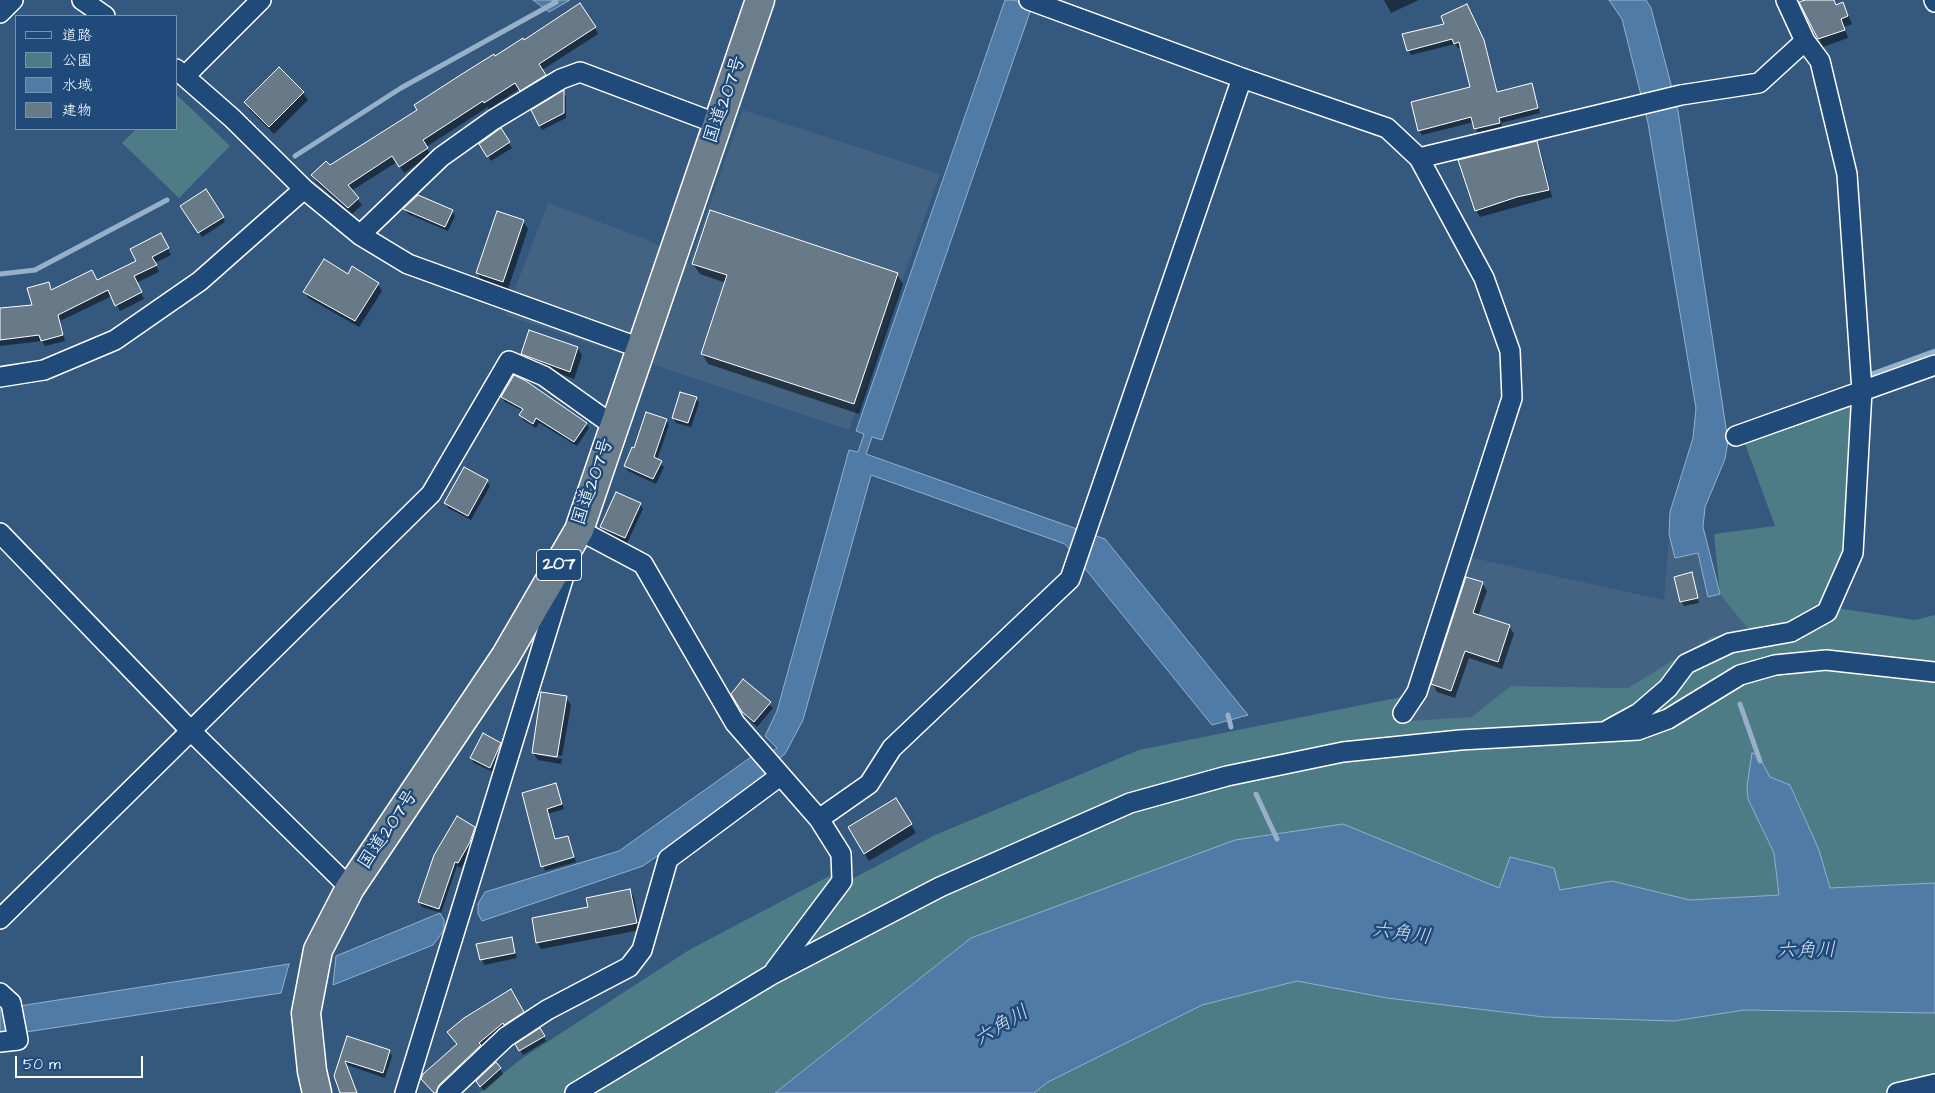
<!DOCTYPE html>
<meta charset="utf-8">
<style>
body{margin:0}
#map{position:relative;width:1935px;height:1093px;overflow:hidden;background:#35587e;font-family:"Architects Daughter","Klee One",sans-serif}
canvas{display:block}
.legend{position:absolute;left:15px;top:15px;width:162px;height:115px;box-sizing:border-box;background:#1f4a7a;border:1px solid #7992af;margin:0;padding:6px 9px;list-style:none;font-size:15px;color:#fff}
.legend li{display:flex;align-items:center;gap:10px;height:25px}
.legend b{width:25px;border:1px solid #7992af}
.scale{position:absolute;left:15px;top:1056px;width:128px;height:22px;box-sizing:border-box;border:2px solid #fff;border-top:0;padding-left:6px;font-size:15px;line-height:18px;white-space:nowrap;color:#fff;-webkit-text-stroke:4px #1f4a7a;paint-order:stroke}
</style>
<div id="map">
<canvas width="1935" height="1093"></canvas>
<ul class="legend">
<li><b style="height:6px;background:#1f4a7a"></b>道路</li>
<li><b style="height:14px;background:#4d7c86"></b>公園</li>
<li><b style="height:14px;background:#507ba6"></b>水域</li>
<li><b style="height:14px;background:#687988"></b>建物</li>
</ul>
<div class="scale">50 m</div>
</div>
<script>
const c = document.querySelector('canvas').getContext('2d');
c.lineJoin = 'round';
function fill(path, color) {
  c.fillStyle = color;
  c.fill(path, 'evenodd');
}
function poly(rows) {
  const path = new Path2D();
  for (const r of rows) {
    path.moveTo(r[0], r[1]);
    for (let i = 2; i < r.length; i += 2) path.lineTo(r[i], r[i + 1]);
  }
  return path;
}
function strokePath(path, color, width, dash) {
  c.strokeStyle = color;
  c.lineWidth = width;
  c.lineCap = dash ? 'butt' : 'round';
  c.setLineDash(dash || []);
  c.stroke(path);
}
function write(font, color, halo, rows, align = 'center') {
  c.font = font + ' "Architects Daughter","Klee One",sans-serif';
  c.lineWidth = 5;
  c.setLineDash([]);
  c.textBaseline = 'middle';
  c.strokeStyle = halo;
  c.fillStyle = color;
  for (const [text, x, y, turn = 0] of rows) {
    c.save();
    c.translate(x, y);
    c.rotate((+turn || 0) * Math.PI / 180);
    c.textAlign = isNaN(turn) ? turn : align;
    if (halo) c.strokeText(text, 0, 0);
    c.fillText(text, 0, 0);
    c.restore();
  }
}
fill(poly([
 [743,110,940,174,849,430,505,315,548,203,648,240,689,263],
 [1669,534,1675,558,1698,552,1708,596,1720,594,1748,629,1711,637,1628,688,1511,686,1471,717,1410,722,1406,696,1455,554,1664,600]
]), '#446281');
fill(poly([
 [176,94,230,146,179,198,122,143,136,129,176,129],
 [1854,400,1845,543,1837,608,1915,620,1935,615,1935,883,1830,888,1819,850,1791,786,1769,777,1758,755,1753,753,1747,786,1748,799,1774,853,1779,895,1690,900,1612,881,1560,890,1510,857,1500,889,1343,824,971,938,775,1093,479,1093,521,1059,689,950,835,873,854,878,935,835,1139,750,1406,696,1411,721,1471,717,1511,686,1628,688,1711,637,1748,629,1720,594,1714,534,1775,526,1744,441],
 [1297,981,1387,998,1544,1017,1674,1021,1744,1010,1935,1013,1935,1093,1034,1093,1048,1082,1202,1005]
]), '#4d7c86');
const water = poly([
 [533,0,570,0,549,12,533,0],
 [1005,0,1014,0,1032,6,882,440,872,437,866,454,1105,539,1248,715,1212,725,1065,544,871,475,803,720,785,754,763,770,769,777,643,866,482,921,478,914,478,904,485,892,619,851,751,757,757,763,777,748,765,736,777,711,849,450,858,452,864,434,856,431,1005,0],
 [1609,0,1646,0,1651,8,1678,111,1728,441,1725,459,1705,507,1703,527,1720,594,1708,597,1698,553,1675,558,1669,534,1670,512,1693,438,1696,408,1648,123,1622,19,1609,0],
 [1752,753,1758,755,1770,777,1790,785,1819,850,1830,888,1935,883,1935,1013,1744,1010,1674,1021,1544,1017,1387,998,1297,981,1202,1005,1048,1082,1034,1093,775,1093,971,938,1235,840,1343,824,1499,888,1510,857,1554,868,1560,890,1612,881,1690,900,1779,895,1774,853,1748,799,1747,786,1752,753],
 [440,913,444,920,444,930,433,945,333,985,336,956,440,913],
 [289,964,281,993,0,1036,0,1009,289,964]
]);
fill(water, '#507ba6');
strokePath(water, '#96b0ca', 1);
fill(poly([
 [1384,0,1419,0,1391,13],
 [1805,0,1835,0,1837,6,1843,3,1852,24,1844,27,1848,38,1823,47,1801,3],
 [1470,10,1486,46,1498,93,1532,85,1540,113,1501,123,1502,128,1478,134,1474,122,1422,135,1419,130,1472,88,1462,47,1458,48,1455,44,1411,55,1408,50],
 [595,28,598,34,542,70,549,82,524,96,519,89,489,109,488,107,426,147,431,155,404,173,397,162,351,191,362,205,352,214,316,182,313,176,419,111,495,58,524,42],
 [279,69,303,93,308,100,274,134,250,110,246,102],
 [563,92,566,97,566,118,542,130,532,111],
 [501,130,512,148,491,161,481,144],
 [1536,143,1540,149,1552,197,1480,217,1476,210],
 [182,206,223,217,225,222,202,237],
 [405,209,452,211,455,216,448,231,408,214],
 [523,221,528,229,508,289,482,281,477,273],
 [164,240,171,255,155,263,159,272,136,283,144,299,120,311,112,296,60,321,65,341,45,346,42,341,0,346,0,310,33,306,49,284,52,290,96,281,137,261],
 [693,264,897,274,903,284,859,414,708,364,702,353,726,283,700,274],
 [348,276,378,284,382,291,359,327,308,298,305,292],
 [578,348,582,356,574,379,527,361,522,354],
 [502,397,586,423,589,428,577,446,539,423,536,428,523,420,521,415,523,411,505,402],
 [696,398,699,403,691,427,676,423,673,418],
 [666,420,669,425,657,460,664,467,656,484,628,471,625,466,635,450],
 [487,481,490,486,471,520,448,508,446,503],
 [640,504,643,509,627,543,604,532,601,527],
 [1691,574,1699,603,1684,606,1681,601],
 [1482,583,1487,591,1478,616,1509,626,1514,634,1502,669,1469,658,1455,698,1437,692,1433,684],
 [743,680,773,708,757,727,746,717,732,694],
 [566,698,571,705,562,756,537,752,537,755,562,759,561,764,538,760,533,753],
 [500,744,503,749,493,772,474,763,471,758],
 [555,784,564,809,548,814,556,840,567,837,576,862,545,871,523,794],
 [896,800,916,833,869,861,849,828],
 [474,828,477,833,473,847,461,868,457,866,441,913,422,907,419,902],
 [630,891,634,897,640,930,541,949,537,942,589,908],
 [511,938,517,958,484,965,478,945],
 [510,991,526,1017,440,1093,434,1093,422,1079],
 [540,1030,546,1041,523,1055,517,1045],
 [348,1038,389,1051,392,1056,385,1078,347,1065,357,1093,342,1093,336,1076],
 [496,1064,503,1074,484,1091,480,1086]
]), '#0007');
strokePath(poly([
 [295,156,401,88,556,2,554,0],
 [0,274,35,270,167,200],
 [1867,379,1869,375,1935,351],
 [1740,704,1760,761],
 [1228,715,1231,727],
 [1256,794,1277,839]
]), '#96b0ca', 5);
const building = poly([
 [1805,0,1834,0,1836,5,1843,2,1848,16,1841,19,1845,30,1818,39,1799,2,1805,0],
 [580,3,596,27,539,64,546,75,520,91,515,83,484,103,483,101,423,140,428,148,399,167,392,156,348,185,359,198,348,208,311,175,326,161,330,165,417,110,414,105,462,74,494,54,495,56,523,38,524,40,580,3],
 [1467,4,1484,40,1497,92,1532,83,1538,108,1499,118,1500,123,1474,129,1471,117,1418,131,1411,102,1470,87,1459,42,1454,44,1452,39,1407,51,1402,34,1444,24,1441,16,1467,4],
 [279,67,304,92,269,127,244,102,279,67],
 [564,90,564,113,539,126,531,110,564,90],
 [501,128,510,142,487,157,479,144,501,128],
 [1537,141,1549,190,1517,197,1475,211,1458,160,1537,141],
 [206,189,224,217,198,233,180,206,206,189],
 [418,195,453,210,445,227,403,209,418,195],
 [710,210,898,273,854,404,701,354,727,275,692,264,710,210],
 [497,211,524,220,503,282,476,273,497,211],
 [161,233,169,248,152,257,157,265,134,276,142,292,115,306,108,290,58,315,63,335,41,341,39,335,0,340,0,308,32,305,27,288,49,282,51,290,92,270,97,280,136,261,130,249,161,233],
 [324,259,348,274,352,266,379,283,355,321,303,292,324,259],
 [529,330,578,347,570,372,521,354,529,330],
 [514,375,526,381,587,423,574,442,536,418,533,424,519,415,523,409,501,397,514,375],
 [680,392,697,397,688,423,672,418,680,392],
 [646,412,667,419,654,457,662,461,653,479,624,466,632,447,634,448,646,412],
 [464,467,488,480,468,516,444,503,464,467],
 [616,492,641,503,625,538,600,527,616,492],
 [1692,572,1698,598,1680,602,1674,577,1692,572],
 [1466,577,1483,582,1473,613,1510,625,1498,662,1465,651,1451,691,1431,684,1466,577],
 [743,679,771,702,754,722,742,712,731,694,743,679],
 [541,692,567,696,557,757,532,753,541,692],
 [483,733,501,743,490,768,470,758,483,733],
 [556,783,562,804,547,809,555,839,568,836,574,857,541,867,522,793,556,783],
 [896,798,912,824,864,854,848,827,896,798],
 [457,816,475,827,470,842,458,863,455,862,439,909,418,902,434,855,457,816],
 [630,889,637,923,536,943,532,918,588,907,586,898,630,889],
 [512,937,515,953,480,960,476,944,512,937],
 [511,989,524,1012,504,1025,503,1023,479,1043,481,1045,439,1085,436,1093,434,1093,421,1079,423,1074,457,1044,447,1032,464,1018,511,989],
 [540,1028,545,1036,519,1051,515,1044,540,1028],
 [347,1036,390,1050,383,1073,345,1061,357,1093,340,1093,334,1076,347,1036],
 [496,1062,501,1068,480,1087,476,1081,496,1062]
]);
fill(building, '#687988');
strokePath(building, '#fff', 1);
const minor = poly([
 [82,0,105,16],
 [1029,0,1242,78,1387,128,1419,158,1484,278,1510,351,1512,398,1417,692,1403,713],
 [1934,0,1935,2],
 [0,13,13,0],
 [176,69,232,118,304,189,360,235,408,264,640,348],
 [185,76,261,0],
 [1419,158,1681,95,1759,83,1805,41],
 [360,235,441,157,493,120,561,79,580,72,718,124],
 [0,377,44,370,115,340,200,281,304,189],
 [1736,436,1935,365],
 [0,533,191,731,350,888],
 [576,540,579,530,643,564,735,723,819,819,841,854,842,881,775,970],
 [1608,730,1639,713,1668,688,1686,664,1730,643,1791,632,1827,612,1853,553,1862,391,1847,174,1820,61,1805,41,1786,0],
 [819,819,869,784,892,748,1070,579,1242,78],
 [0,919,431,494,509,361,544,376,614,426],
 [0,993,11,1003,18,1040,0,1042],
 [405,1093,567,566],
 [447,1093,506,1037,547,1010,629,967,642,950,668,859,780,776],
 [575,1093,771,975,940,887,1130,803,1227,776,1343,752,1460,740,1638,730,1668,719,1740,675,1775,665,1826,660,1935,672],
 [1897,1093,1935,1084]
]);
const highway = poly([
 [317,1093,312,1071,306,1013,318,950,350,888,505,657,579,530,760,0]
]);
strokePath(minor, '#fff', 22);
strokePath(highway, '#fff', 31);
strokePath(minor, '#1f4a7a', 19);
strokePath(highway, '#6c7d8c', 28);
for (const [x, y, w] of [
 [559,565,45]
]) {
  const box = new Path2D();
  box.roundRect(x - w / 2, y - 15.5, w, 31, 4);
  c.fillStyle = '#1f4a7a';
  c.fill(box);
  strokePath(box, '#fff', 1);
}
write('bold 18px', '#fff', null, [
 ["207",559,565]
]);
write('19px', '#fff', '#1f4a7a', [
 ["国道207号",726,100,-71],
 ["国道207号",594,482,-71],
 ["国道207号",389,830,-56]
]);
write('italic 20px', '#d3dee9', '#1f4a7a', [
 ["六角川",1401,935,7],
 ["六角川",1806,952,-1],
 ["六角川",1002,1027,-31]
]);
</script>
